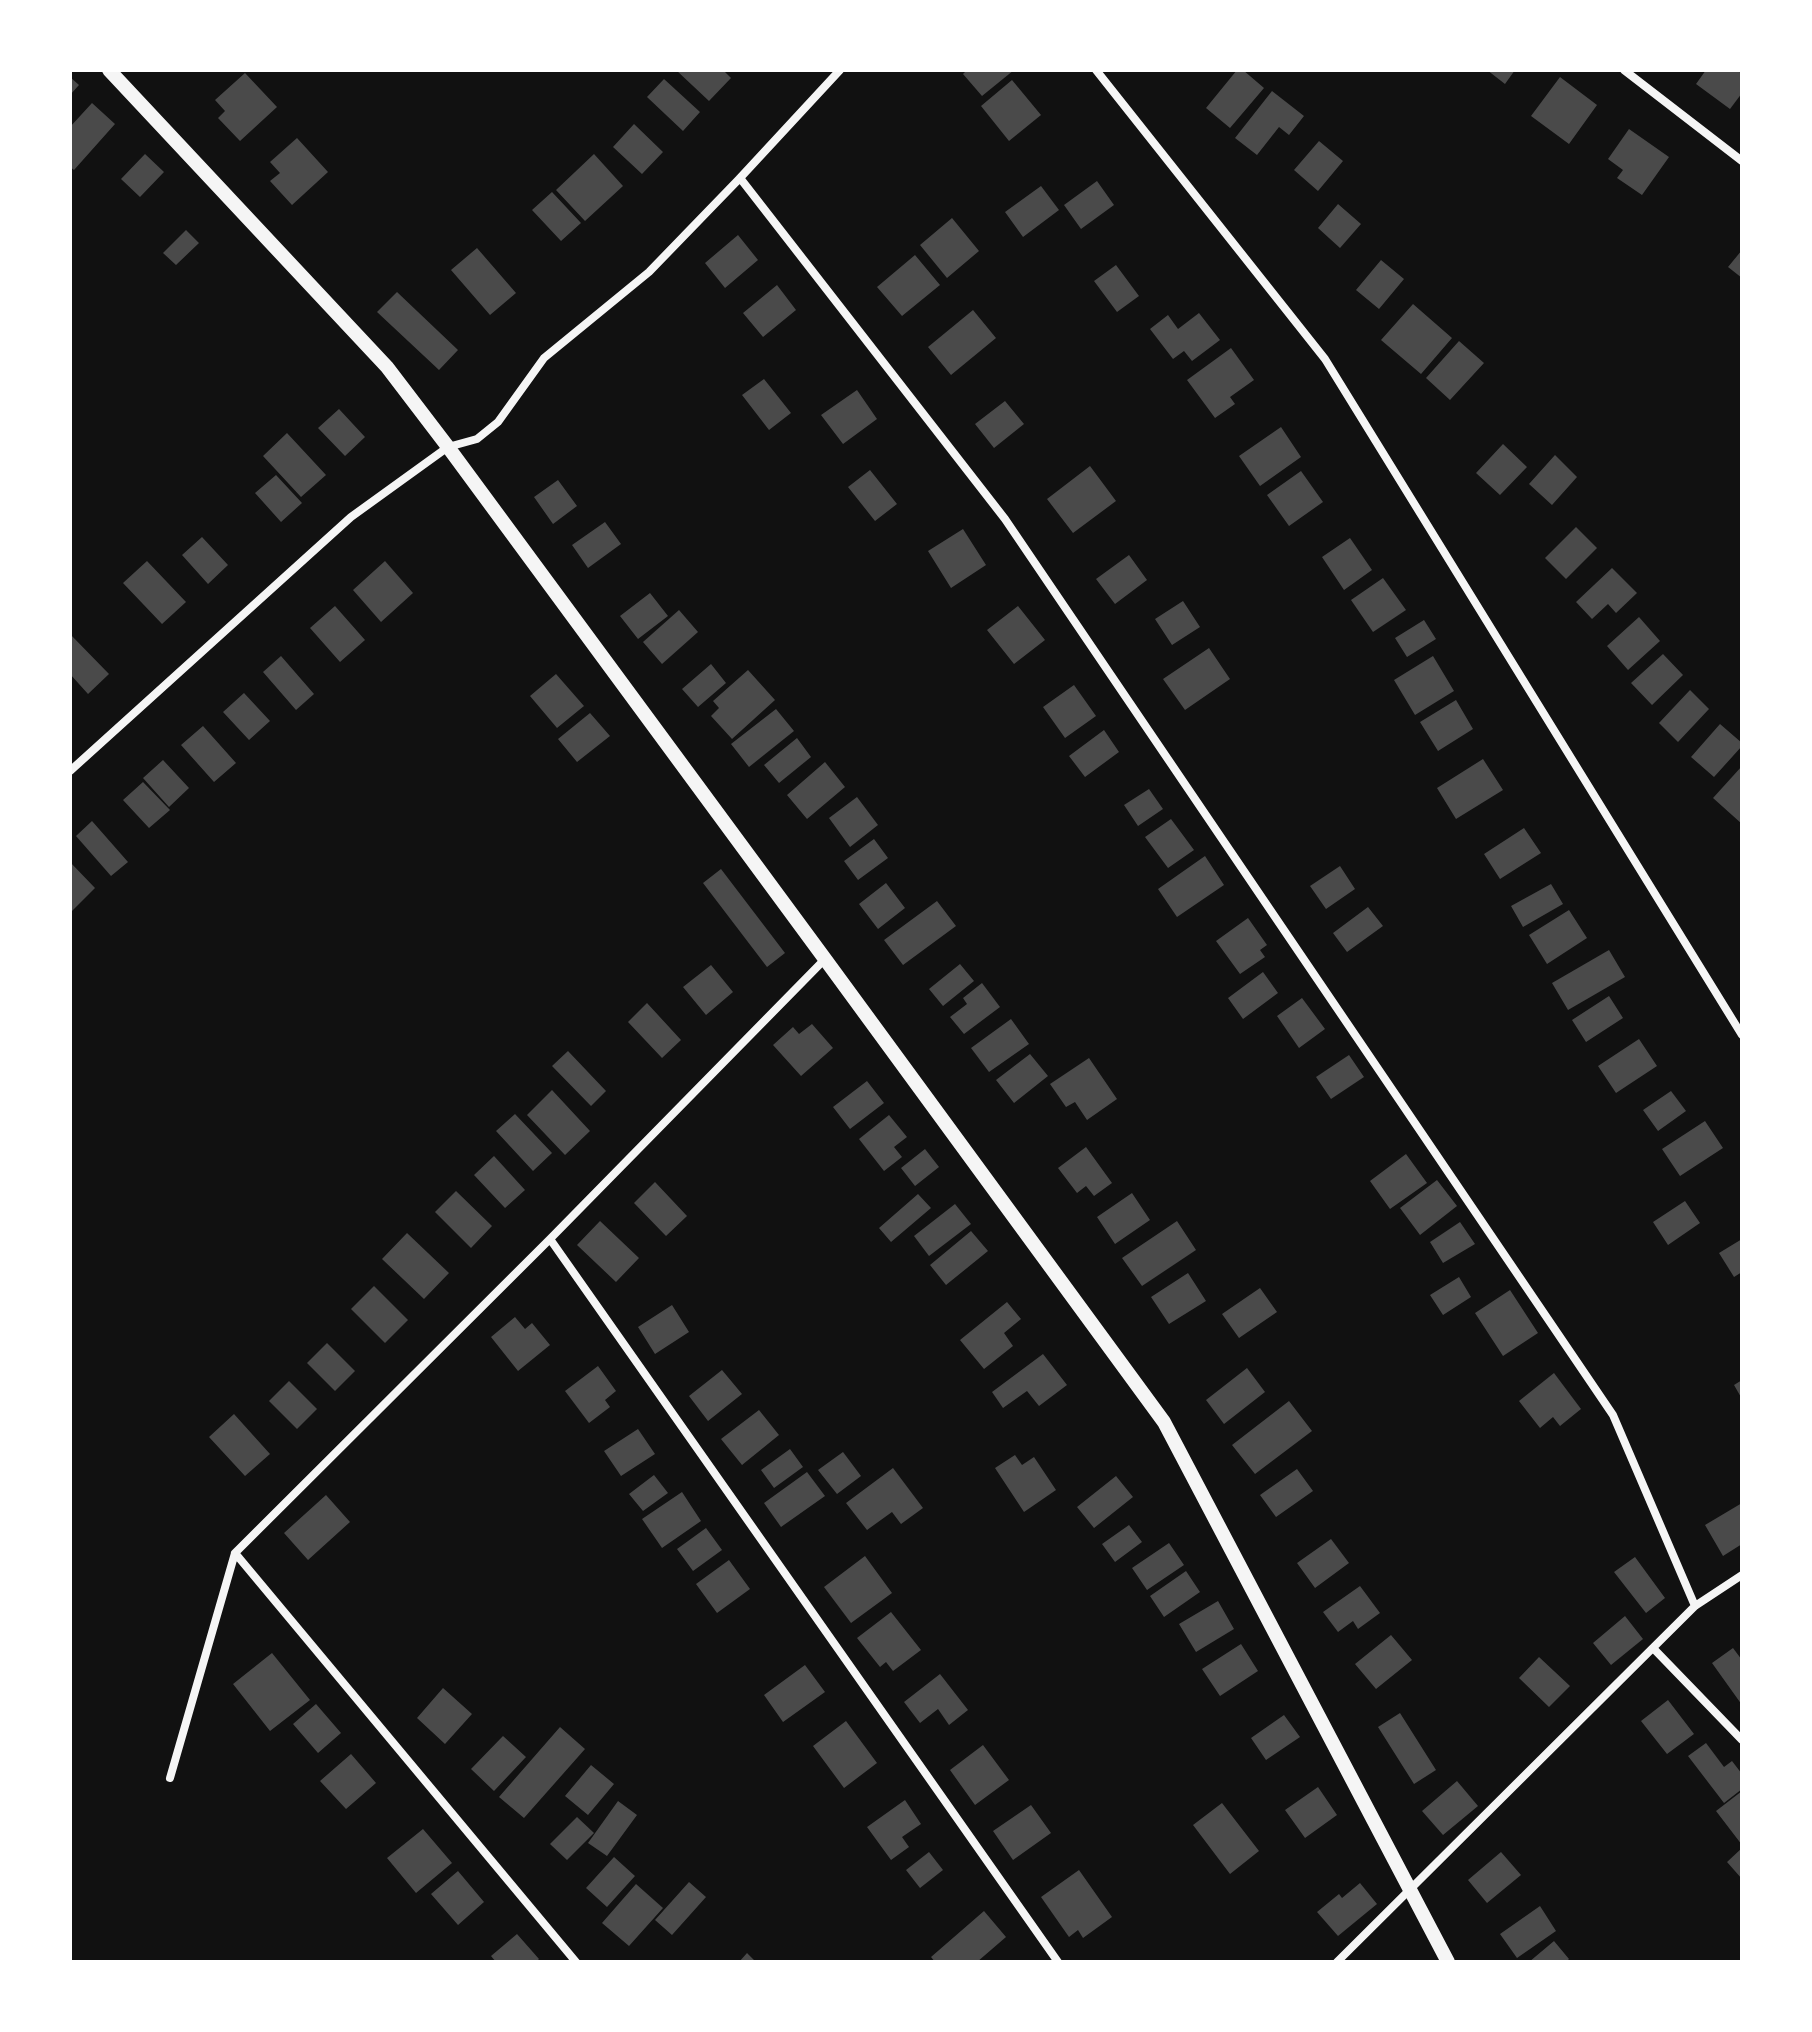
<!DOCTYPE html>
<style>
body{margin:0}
#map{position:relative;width:1812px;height:2032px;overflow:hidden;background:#111;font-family:"Golos Text",sans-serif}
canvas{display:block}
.frame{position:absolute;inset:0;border:72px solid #fff;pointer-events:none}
</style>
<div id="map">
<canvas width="1812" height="2032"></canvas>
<div class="frame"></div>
</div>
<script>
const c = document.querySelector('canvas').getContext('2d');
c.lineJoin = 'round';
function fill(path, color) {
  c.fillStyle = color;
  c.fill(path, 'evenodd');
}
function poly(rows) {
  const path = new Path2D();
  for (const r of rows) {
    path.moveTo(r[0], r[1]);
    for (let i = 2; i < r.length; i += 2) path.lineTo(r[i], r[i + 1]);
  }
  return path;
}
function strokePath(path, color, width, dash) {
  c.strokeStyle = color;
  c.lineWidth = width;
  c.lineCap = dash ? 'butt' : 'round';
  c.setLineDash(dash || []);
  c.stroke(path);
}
fill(poly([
 [676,70,723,70,731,78,709,101],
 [967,70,1014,70,982,96,963,74],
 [1237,70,1243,70,1264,88,1230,128,1206,108],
 [1487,70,1515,70,1505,84],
 [1706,70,1737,70,1742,74,1742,93,1730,109,1696,84],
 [245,73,277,107,240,141,218,118,225,111,215,100],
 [70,77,79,85,70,95],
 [1560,77,1597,105,1569,144,1531,116],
 [664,79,700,112,683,131,647,97],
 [1012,80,1041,115,1009,141,981,106],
 [1272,91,1304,116,1289,135,1279,127,1257,155,1235,138],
 [92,103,115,124,74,170,70,167,70,127],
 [634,124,663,152,642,174,613,147],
 [1629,129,1669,157,1642,195,1617,178,1623,170,1608,159],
 [297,138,328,172,292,205,270,181,280,173,270,162],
 [1319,141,1343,161,1318,191,1294,170],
 [145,154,164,172,140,197,121,179],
 [594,154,623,186,585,221,556,190],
 [1097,181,1114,205,1081,229,1064,205],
 [1041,186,1059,210,1023,237,1005,212],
 [552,192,581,223,561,241,532,210],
 [1338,204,1361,224,1340,248,1318,228],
 [952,218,979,251,947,278,920,245],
 [186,230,199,243,176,265,163,253],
 [738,235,758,260,725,288,705,263],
 [477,248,516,293,490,315,451,270],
 [1742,250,1742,278,1728,267],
 [915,255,940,285,902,316,877,287],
 [1381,260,1404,279,1379,309,1356,290],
 [1116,265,1139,296,1117,312,1094,281],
 [777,285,796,310,763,337,743,313],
 [397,292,458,350,439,370,377,312],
 [1413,304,1452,338,1421,374,1381,340],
 [973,310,996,338,951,375,928,347],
 [1199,313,1220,340,1192,361,1184,351,1173,359,1150,329,1168,315,1178,329],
 [1459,341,1484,363,1450,400,1426,378],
 [1231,348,1254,380,1230,397,1235,404,1215,418,1187,380],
 [764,379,791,413,769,430,742,395],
 [857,390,877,419,843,444,821,415],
 [1005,401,1024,424,994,448,975,424],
 [339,409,365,437,345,456,318,428],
 [1281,427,1301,457,1260,486,1239,456],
 [287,433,326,475,301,497,263,456],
 [1503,444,1527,467,1500,495,1476,473],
 [1555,455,1577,477,1552,505,1529,484],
 [1090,466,1116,501,1073,533,1047,499],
 [870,470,897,504,875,521,848,487],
 [1301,471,1323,502,1289,526,1267,495],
 [276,475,302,503,281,522,255,493],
 [558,480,577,506,553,524,534,497],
 [605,522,621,544,588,568,572,545],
 [1576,527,1597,548,1566,579,1545,558],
 [963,529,986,565,951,588,928,551],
 [202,537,228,565,208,584,182,555],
 [1350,538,1372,570,1344,590,1322,557],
 [1129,555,1147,580,1115,604,1096,579],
 [147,561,186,602,162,624,123,583],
 [385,561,413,593,381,622,353,590],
 [1612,568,1637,593,1616,613,1608,604,1592,619,1576,602],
 [1383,578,1406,610,1373,632,1351,600],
 [650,593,668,616,638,639,620,616],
 [1183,601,1200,627,1172,645,1155,619],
 [335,606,365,640,340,662,310,628],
 [1018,606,1045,640,1014,664,987,630],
 [679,610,698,632,662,664,643,642],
 [1639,617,1660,641,1628,670,1607,646],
 [1424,620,1436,639,1407,657,1395,638],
 [70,634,109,674,88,694,70,674],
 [1209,648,1230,679,1185,710,1163,679],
 [1663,654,1683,675,1652,705,1631,683],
 [281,656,314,694,296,710,263,672],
 [1433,656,1454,691,1415,715,1394,680],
 [711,664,726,683,698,707,682,689],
 [748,670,775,700,732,739,711,716,719,708,713,701],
 [556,674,584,706,557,728,530,696],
 [1074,685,1096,716,1065,738,1043,707],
 [1690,690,1709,709,1678,742,1659,723],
 [244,693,270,721,249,740,223,712],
 [1456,700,1473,729,1438,751,1420,722],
 [776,709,794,731,749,767,731,744],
 [590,713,610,736,577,762,558,739],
 [1720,724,1742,743,1742,746,1714,777,1691,757],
 [203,726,236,763,214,782,181,745],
 [1104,730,1119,752,1085,777,1069,756],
 [797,738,811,757,779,783,764,765],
 [1483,759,1503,790,1456,819,1437,788],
 [163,760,189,788,169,807,143,778],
 [825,762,845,787,807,819,787,795],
 [1742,766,1742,824,1713,798],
 [143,782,170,810,149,828,123,800],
 [1149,789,1163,809,1138,826,1124,805],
 [857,797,878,825,850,847,829,818],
 [1171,819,1194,850,1168,868,1145,837],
 [92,821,128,862,111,876,76,836],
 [1524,828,1541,853,1500,879,1484,854],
 [874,839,888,858,858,880,844,861],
 [1205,856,1224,885,1177,917,1158,889],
 [70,862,95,888,70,913],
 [1340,866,1355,889,1326,909,1310,886],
 [721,869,785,953,767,967,703,883],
 [886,883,905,908,878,929,859,904],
 [1551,884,1563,904,1523,927,1511,906],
 [937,901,956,926,903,965,884,940],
 [1368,907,1383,926,1347,952,1333,933],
 [1569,910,1587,938,1547,964,1529,935],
 [1248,918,1267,945,1260,950,1265,957,1240,974,1216,941],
 [1609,950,1625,977,1568,1010,1552,983],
 [960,964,974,981,943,1006,929,989],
 [711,965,733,992,706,1015,683,987],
 [1263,972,1278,993,1243,1019,1228,998],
 [982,983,1000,1007,964,1034,950,1017,967,1004,963,998],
 [1609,996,1623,1018,1586,1042,1572,1020],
 [1302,998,1325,1029,1299,1048,1277,1016],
 [647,1003,681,1040,662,1058,628,1022],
 [1011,1019,1029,1044,989,1072,971,1048],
 [812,1024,833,1048,801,1076,773,1045,793,1027,799,1034],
 [1639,1039,1657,1066,1616,1093,1598,1066],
 [568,1051,606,1091,591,1106,552,1066],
 [1030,1054,1048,1076,1014,1103,996,1080],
 [1349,1055,1364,1077,1331,1099,1316,1077],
 [1089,1058,1117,1099,1087,1120,1075,1102,1066,1107,1050,1084],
 [867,1081,884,1103,850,1129,833,1107],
 [552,1090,590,1131,565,1155,527,1115],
 [1671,1091,1686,1111,1658,1131,1643,1110],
 [515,1114,552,1153,533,1171,496,1131],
 [889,1115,907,1137,894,1147,902,1157,884,1171,859,1139],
 [1705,1121,1723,1148,1680,1176,1662,1149],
 [1086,1147,1112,1183,1094,1196,1086,1186,1077,1193,1058,1168],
 [925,1149,939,1167,915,1186,901,1168],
 [1406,1154,1427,1183,1390,1209,1370,1181],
 [494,1156,525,1190,505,1208,474,1175],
 [1437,1180,1457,1206,1420,1235,1400,1208],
 [655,1182,687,1216,666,1236,634,1203],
 [456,1191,492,1226,471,1248,435,1212],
 [1132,1193,1150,1220,1115,1244,1097,1217],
 [918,1194,931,1208,891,1242,879,1228],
 [1685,1201,1700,1223,1668,1245,1653,1222],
 [955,1204,971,1224,929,1256,914,1236],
 [600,1221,639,1258,616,1282,577,1245],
 [1177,1221,1196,1250,1142,1286,1122,1258],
 [1460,1222,1475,1244,1443,1263,1430,1242],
 [971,1231,988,1251,946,1285,930,1265],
 [407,1233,449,1273,424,1299,382,1259],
 [1742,1239,1742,1272,1734,1277,1719,1253],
 [1188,1273,1206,1301,1169,1324,1151,1297],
 [1459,1277,1471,1297,1443,1315,1430,1295],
 [374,1286,408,1320,385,1343,351,1309],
 [1260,1288,1277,1312,1239,1338,1222,1314],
 [1510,1290,1538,1333,1503,1356,1475,1313],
 [1007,1302,1021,1319,1004,1333,1013,1346,984,1369,960,1340],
 [672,1305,689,1332,655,1354,638,1327],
 [515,1317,525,1329,532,1323,550,1345,518,1371,491,1337],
 [327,1343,355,1371,335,1391,307,1363],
 [1043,1354,1067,1385,1039,1406,1027,1391,1003,1408,992,1392],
 [598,1366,616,1391,605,1400,610,1407,589,1423,565,1391],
 [1247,1368,1265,1392,1224,1424,1206,1400],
 [722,1370,742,1394,708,1421,689,1396],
 [1554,1373,1581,1409,1560,1426,1553,1417,1540,1428,1519,1401],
 [1742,1380,1742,1399,1734,1385],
 [289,1381,317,1409,297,1429,269,1401],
 [1289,1401,1312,1431,1255,1474,1232,1445],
 [759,1410,779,1435,742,1465,721,1439],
 [234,1414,270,1454,245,1476,209,1437],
 [638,1429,655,1454,621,1476,604,1451],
 [790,1449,803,1467,774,1488,761,1470],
 [843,1452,861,1476,837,1494,818,1470],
 [1015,1455,1022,1465,1034,1457,1056,1490,1024,1512,995,1468],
 [893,1468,923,1508,901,1524,892,1512,867,1530,846,1503],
 [1297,1469,1313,1491,1276,1517,1260,1495],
 [807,1472,825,1496,781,1527,764,1503],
 [654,1475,668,1493,643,1511,629,1494],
 [1116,1476,1133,1497,1094,1528,1077,1507],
 [682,1492,701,1521,662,1548,642,1519],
 [326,1495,350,1522,308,1560,284,1533],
 [1742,1503,1742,1544,1723,1556,1705,1525],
 [1129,1525,1142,1542,1115,1562,1102,1544],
 [706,1528,722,1550,693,1571,677,1549],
 [1331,1539,1349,1563,1315,1588,1297,1563],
 [1169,1543,1184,1565,1147,1590,1132,1568],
 [865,1556,892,1593,851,1623,824,1587],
 [1635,1557,1665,1598,1646,1613,1614,1572],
 [729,1560,750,1589,717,1613,696,1584],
 [1186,1571,1200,1592,1164,1617,1150,1596],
 [1360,1586,1380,1613,1358,1629,1353,1621,1338,1632,1323,1612],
 [1218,1601,1234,1629,1196,1652,1179,1624],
 [891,1612,921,1650,893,1671,886,1662,880,1667,857,1638],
 [1625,1616,1643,1639,1611,1665,1593,1643],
 [1391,1635,1412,1660,1376,1689,1355,1664],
 [1241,1644,1258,1671,1220,1696,1202,1669],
 [1733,1648,1742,1660,1742,1705,1712,1663],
 [272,1653,310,1700,270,1731,233,1684],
 [1539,1657,1570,1686,1549,1707,1519,1678],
 [805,1665,825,1692,783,1722,764,1695],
 [940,1674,968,1710,949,1725,938,1709,920,1723,904,1702],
 [443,1688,472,1714,445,1744,417,1718],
 [1668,1700,1694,1734,1667,1754,1641,1721],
 [316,1704,341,1733,318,1753,293,1724],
 [1400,1713,1436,1770,1414,1784,1378,1727],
 [1284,1715,1300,1737,1266,1760,1251,1738],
 [846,1721,877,1763,844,1788,813,1746],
 [560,1727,585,1749,524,1818,499,1797],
 [503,1736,526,1757,494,1791,471,1769],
 [1706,1743,1724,1767,1732,1761,1742,1774,1742,1789,1724,1803,1688,1756],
 [983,1745,1009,1780,975,1805,950,1770],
 [351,1754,376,1783,346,1809,320,1781],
 [591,1765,614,1784,588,1815,565,1796],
 [1457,1781,1478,1806,1443,1835,1422,1811],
 [1318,1787,1337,1815,1305,1838,1285,1810],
 [1742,1791,1742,1845,1716,1811],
 [905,1800,921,1824,902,1837,909,1847,891,1860,867,1827],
 [618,1801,637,1815,607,1856,588,1843],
 [1222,1803,1259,1851,1230,1874,1193,1825],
 [1031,1805,1051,1833,1013,1860,993,1831],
 [577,1817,594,1833,567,1860,550,1844],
 [423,1829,452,1863,416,1893,387,1858],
 [1742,1848,1742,1879,1727,1862],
 [929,1852,943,1870,920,1888,906,1870],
 [1501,1852,1521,1875,1487,1903,1468,1880],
 [614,1857,635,1876,607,1907,586,1888],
 [1079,1870,1112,1917,1083,1938,1078,1930,1069,1937,1041,1897],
 [458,1871,484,1902,458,1925,431,1894],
 [689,1882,706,1897,672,1935,655,1920],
 [1360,1883,1377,1904,1338,1936,1317,1912,1339,1894,1342,1898],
 [636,1884,663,1908,629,1946,602,1923],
 [1540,1906,1556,1931,1517,1958,1500,1934],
 [984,1911,1006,1937,977,1962,935,1962,931,1957],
 [517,1934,539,1959,536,1962,496,1962,491,1956],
 [1554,1941,1569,1959,1566,1962,1529,1962],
 [747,1953,756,1962,739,1962]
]), '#4a4a4a');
strokePath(poly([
 [1096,70,1325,359,1742,1035],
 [1624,70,1742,161],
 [740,178,1005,519,1613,1415,1695,1606],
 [70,771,351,517,448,447,477,439,498,422,544,358,649,272,740,178,840,70],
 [550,1239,1058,1962],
 [235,1553,576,1962],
 [1653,1648,1742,1740],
 [170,1778,235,1553,550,1239,825,959],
 [1337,1962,1695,1606,1742,1575]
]), '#f5f5f5', 8);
strokePath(poly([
 [109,70,387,367,448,447,825,959,1164,1422,1448,1962]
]), '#f5f5f5', 14);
</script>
